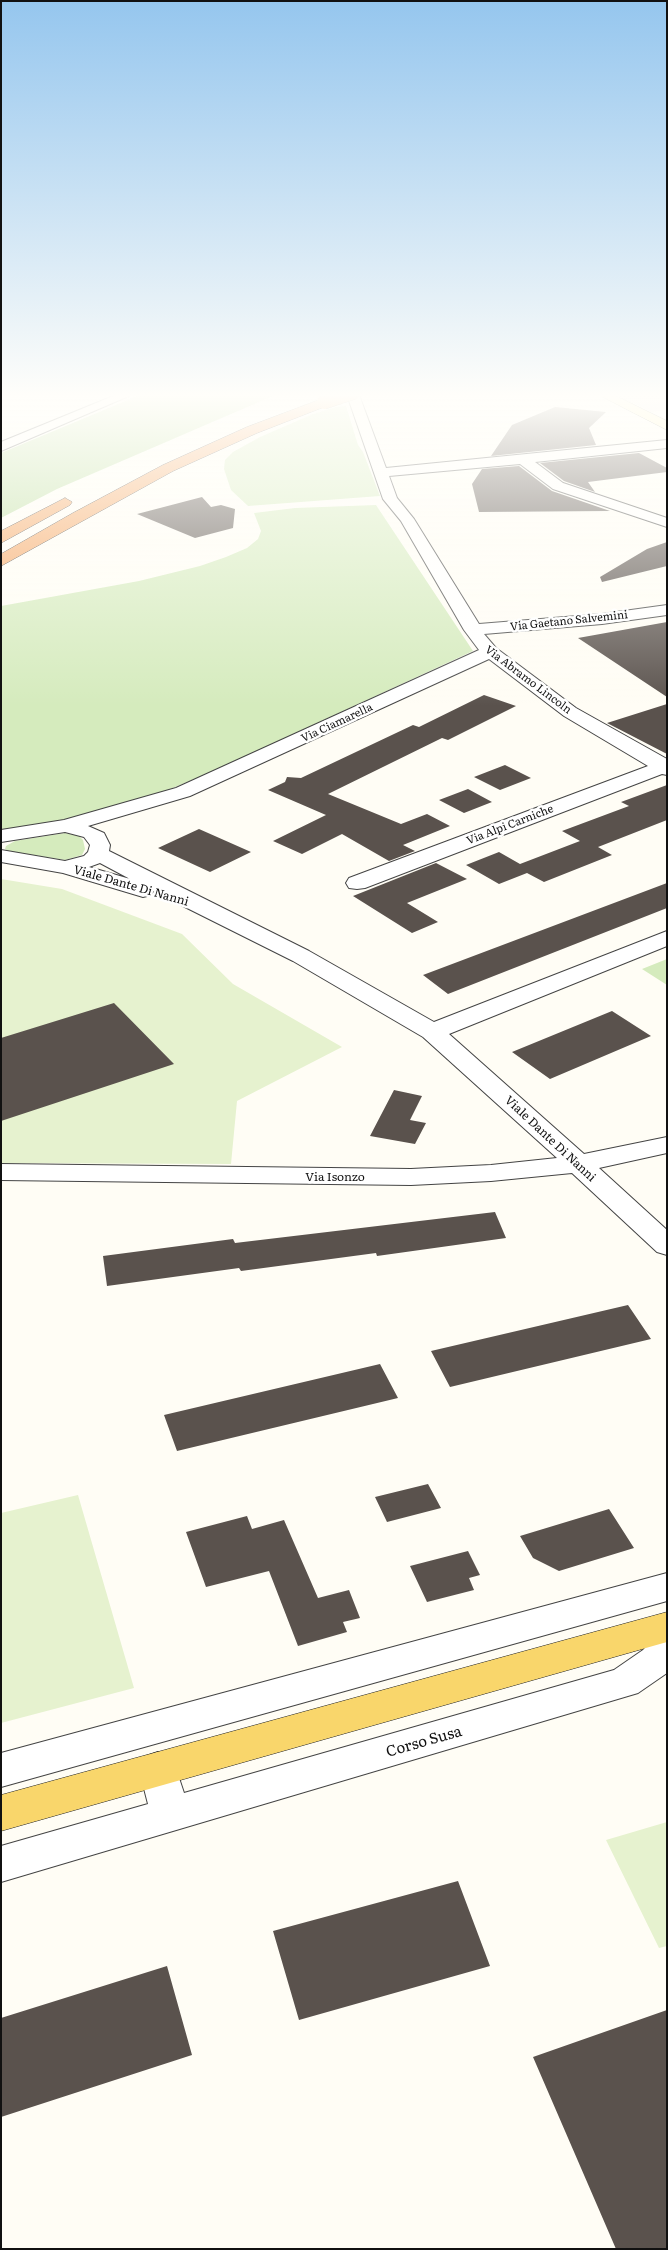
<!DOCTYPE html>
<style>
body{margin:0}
#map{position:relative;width:668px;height:2250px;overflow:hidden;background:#fffdf5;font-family:Literata,serif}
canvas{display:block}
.frame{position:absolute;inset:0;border:2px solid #111;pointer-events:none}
</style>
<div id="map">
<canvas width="668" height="2250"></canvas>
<div class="frame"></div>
</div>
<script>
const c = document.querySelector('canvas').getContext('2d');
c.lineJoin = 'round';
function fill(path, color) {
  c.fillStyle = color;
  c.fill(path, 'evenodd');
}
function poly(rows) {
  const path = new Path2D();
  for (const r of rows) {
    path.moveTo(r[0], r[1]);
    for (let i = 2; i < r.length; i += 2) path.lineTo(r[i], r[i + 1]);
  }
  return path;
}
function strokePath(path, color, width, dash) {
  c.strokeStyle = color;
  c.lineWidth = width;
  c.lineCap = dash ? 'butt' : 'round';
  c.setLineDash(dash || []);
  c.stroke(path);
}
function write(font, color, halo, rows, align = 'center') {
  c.font = font + ' Literata,serif';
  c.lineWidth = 5;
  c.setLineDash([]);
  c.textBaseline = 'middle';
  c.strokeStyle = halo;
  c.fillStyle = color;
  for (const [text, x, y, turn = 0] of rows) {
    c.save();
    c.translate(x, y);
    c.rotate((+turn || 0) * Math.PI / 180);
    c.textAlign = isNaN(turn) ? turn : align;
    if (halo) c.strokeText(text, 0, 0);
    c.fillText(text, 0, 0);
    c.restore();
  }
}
fill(poly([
 [610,392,667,392,667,410,651,412]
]), '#eee6ef');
fill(poly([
 [346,406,358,445,363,452,380,496,248,506,231,490,224,469,225,460,233,452,260,437,313,414,336,407],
 [376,505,473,651,209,773,153,796,75,818,1,831,1,606,139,581,200,566,226,557,247,548,258,539,261,531,254,513,295,508],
 [65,833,79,836,83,840,85,849,82,855,65,860,8,851,5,849,6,846,15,841],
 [667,959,667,985,642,969]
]), '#d5ebbd');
fill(poly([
 [147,392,282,392,57,489,1,518,1,453]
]), '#b9dc9c');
fill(poly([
 [1,879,62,889,182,934,233,984,342,1047,237,1101,231,1164,1,1163],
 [78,1495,134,1688,1,1723,1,1513],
 [667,1822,667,1946,659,1948,606,1840]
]), '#e6f2cf');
fill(poly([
 [555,407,606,412,589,428,596,445,491,456,512,425],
 [639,453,667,468,667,472,588,482,595,492,564,481,540,463],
 [519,466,552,491,610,511,479,512,472,484,482,469],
 [202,497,211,507,221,505,235,509,233,528,195,538,137,514],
 [667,542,667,566,602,582,600,577,647,549],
 [667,622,667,697,578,638],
 [484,695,516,706,448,740,442,738,328,794,401,824,427,814,450,826,403,845,415,851,389,861,342,834,302,854,273,841,326,815,268,790,285,782,287,777,301,778,413,725,419,727],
 [667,704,667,754,607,723],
 [505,765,531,778,500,790,474,777],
 [667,785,667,820,598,847,612,855,544,882,527,873,499,884,466,865,499,852,520,864,580,841,562,831,629,806,621,802],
 [468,789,492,802,464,813,439,800],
 [199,829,251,852,210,872,158,848],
 [436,863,467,879,407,903,438,922,412,933,353,896],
 [667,883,667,908,448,994,423,975],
 [114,1003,174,1064,1,1121,1,1038],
 [612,1011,651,1036,550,1079,512,1052],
 [394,1090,422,1096,410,1120,426,1123,415,1144,370,1136],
 [495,1212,506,1238,377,1256,376,1253,241,1271,239,1268,107,1286,103,1256,233,1239,235,1243],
 [628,1305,651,1339,450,1387,431,1351],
 [380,1364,398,1398,177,1451,164,1415],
 [428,1484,441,1508,387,1522,375,1497],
 [609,1509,634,1548,559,1571,533,1558,520,1536],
 [247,1516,252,1529,284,1520,318,1598,349,1590,360,1618,343,1622,347,1632,298,1646,269,1571,206,1587,186,1532],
 [468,1551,480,1575,469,1578,474,1590,427,1602,410,1566],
 [458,1881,490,1966,299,2020,273,1931],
 [167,1966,192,2055,1,2117,1,2018],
 [667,2010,667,2249,616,2249,533,2057]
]), '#5a524d');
const street = poly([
 [123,392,138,392,1,451,1,442,123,392],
 [346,392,358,392,386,468,667,440,667,448,535,462,563,483,667,518,667,527,553,489,520,464,389,476,397,498,414,519,479,624,602,614,667,605,667,615,602,624,484,634,496,648,576,708,667,759,667,775,662,774,365,888,357,889,349,888,346,883,349,878,648,766,564,716,489,659,190,796,88,826,104,833,110,845,109,851,309,951,434,1022,667,931,667,946,449,1034,584,1154,667,1137,667,1153,599,1168,667,1230,667,1255,657,1252,572,1173,491,1181,411,1185,1,1180,1,1164,411,1169,491,1165,557,1158,423,1037,293,961,153,891,151,895,143,897,63,873,1,862,1,850,65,861,84,856,88,852,90,845,84,837,65,832,1,842,1,830,64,820,176,788,479,650,464,630,401,521,383,499,346,392],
 [100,863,130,879,89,867,100,863],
 [667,1573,667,1601,1,1787,1,1753,667,1573],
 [667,1633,667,1673,638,1693,1,1882,1,1846,148,1804,139,1769,144,1757,158,1752,172,1757,184,1793,614,1670,643,1650,654,1638,667,1633]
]);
const secondary = poly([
 [593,392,608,392,667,421,667,430,593,392]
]);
const primary = poly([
 [667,1612,667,1642,1,1831,1,1795,667,1612]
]);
const highway = poly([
 [324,398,330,402,329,405,257,433,173,471,1,566,1,554,73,513,163,465,247,427,324,398],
 [65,498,72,502,70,505,1,543,1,531,65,498]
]);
strokePath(street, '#444', 2);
strokePath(secondary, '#333', 1);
strokePath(primary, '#222', 1);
strokePath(highway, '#222', 1);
fill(street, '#fff');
fill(secondary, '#fff6b0');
fill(primary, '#f9d66b');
fill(highway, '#f5a25d');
const highwayBridge = poly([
 [324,402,354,392]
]);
strokePath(highwayBridge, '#222', 15, []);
strokePath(highwayBridge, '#f5a25d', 14);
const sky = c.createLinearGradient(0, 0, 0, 706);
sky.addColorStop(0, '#95c6ee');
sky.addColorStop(0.56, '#fffefa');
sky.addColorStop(1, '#fffefa00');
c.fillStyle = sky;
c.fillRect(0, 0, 668, 706);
write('11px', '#111', '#fff', [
 ["Via Gaetano Salvemini",569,621,-6],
 ["Via Abramo Lincoln",528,680,37],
 ["Via Ciamarella",337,723,-25],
 ["Via Alpi Carniche",510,825,-21]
]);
write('12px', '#111', '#fff', [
 ["Viale Dante Di Nanni",131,886,16],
 ["Viale Dante Di Nanni",550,1139,43],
 ["Via Isonzo",335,1177]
]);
write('15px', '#111', '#fff', [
 ["Corso Susa",424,1742,-16]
]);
</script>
